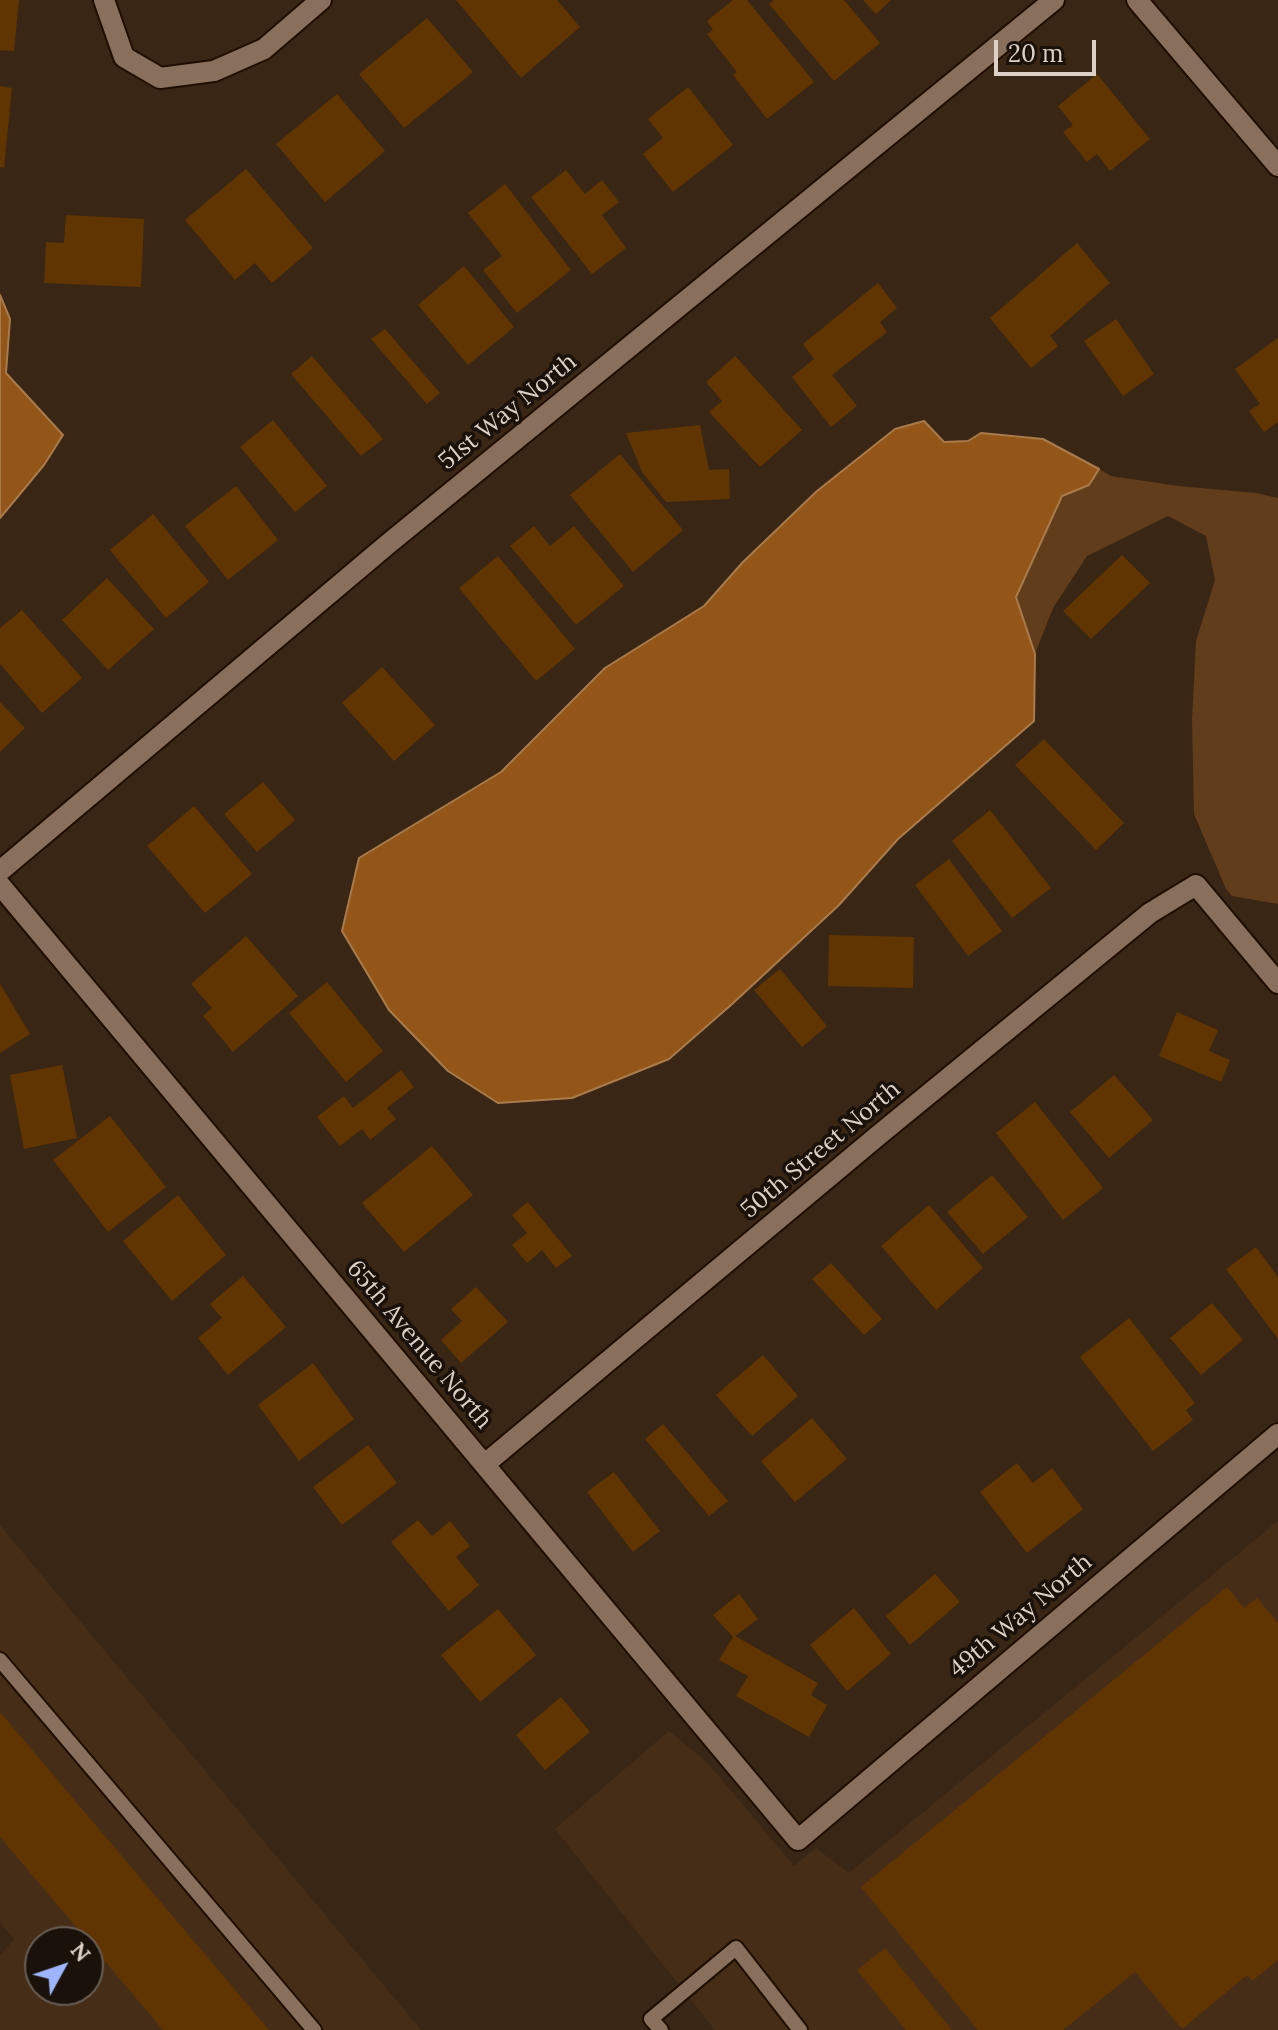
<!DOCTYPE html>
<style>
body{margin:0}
#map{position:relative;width:1278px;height:2030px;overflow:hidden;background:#3a2615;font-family:Lora,serif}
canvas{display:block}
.north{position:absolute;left:24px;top:1926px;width:80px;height:80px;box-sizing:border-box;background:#1a110a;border:2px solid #685d55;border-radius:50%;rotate:50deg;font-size:22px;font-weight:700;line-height:32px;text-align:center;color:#ddd0c6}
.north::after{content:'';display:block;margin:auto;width:28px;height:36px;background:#9eb4fd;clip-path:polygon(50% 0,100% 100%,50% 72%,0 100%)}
.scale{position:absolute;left:994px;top:40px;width:102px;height:36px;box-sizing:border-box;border:4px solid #ddd0c6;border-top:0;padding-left:10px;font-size:24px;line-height:28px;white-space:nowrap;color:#ddd0c6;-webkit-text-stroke:6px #1a110a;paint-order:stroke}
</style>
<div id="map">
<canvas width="1278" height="2030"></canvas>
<div class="north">N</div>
<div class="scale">20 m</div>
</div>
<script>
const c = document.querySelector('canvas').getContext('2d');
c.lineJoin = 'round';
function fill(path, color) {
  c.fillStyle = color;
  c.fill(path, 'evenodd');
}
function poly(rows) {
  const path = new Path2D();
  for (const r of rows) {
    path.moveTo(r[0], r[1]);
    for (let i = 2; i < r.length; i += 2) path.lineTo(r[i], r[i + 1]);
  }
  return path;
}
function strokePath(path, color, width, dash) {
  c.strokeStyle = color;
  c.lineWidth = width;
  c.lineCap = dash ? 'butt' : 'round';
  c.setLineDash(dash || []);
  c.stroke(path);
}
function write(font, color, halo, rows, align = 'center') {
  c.font = font + ' Lora,serif';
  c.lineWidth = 7;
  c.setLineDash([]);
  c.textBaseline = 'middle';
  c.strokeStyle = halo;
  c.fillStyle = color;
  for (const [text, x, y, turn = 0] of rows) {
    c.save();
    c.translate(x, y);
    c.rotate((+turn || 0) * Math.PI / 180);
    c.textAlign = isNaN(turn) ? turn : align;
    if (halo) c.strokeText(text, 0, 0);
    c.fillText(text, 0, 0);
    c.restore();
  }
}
fill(poly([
 [1278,1521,1278,2030,715,2030,555,1829,669,1731,708,1763,794,1866,816,1848,849,1873],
 [0,1525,421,2030,0,2030,0,1956,14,1939,0,1923],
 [40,1942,88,1942,88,1990,40,1990]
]), '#462d18');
fill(poly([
 [1099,469,1111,476,1178,486,1256,493,1278,498,1278,904,1232,896,1226,889,1194,814,1192,719,1196,641,1215,580,1206,536,1168,516,1087,556,1053,608,1035,654,1016,597,1062,496,1089,485]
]), '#623d1b');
const water = poly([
 [0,295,10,319,6,373,63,435,44,465,0,518,0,295],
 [924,421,944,442,968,441,981,433,1043,439,1099,469,1089,485,1062,496,1016,597,1035,654,1034,721,898,839,839,905,731,1005,669,1059,572,1098,498,1103,448,1071,389,1010,342,931,359,858,501,772,605,668,704,606,743,562,817,491,895,429,924,421]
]);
fill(water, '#935618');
strokePath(water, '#a97b4c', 2);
fill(poly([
 [0,0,19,0,14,51,0,50],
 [456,0,557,0,580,27,521,78],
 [733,0,747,0,814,82,767,119,733,75,737,72,707,34,713,30,707,21],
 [774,0,844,0,880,43,834,81,769,4],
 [863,0,891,0,876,14],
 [427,18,473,72,404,128,359,74],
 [1097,74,1150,139,1110,171,1097,154,1087,162,1063,132,1073,125,1058,106],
 [0,86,12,88,4,168,0,167],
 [688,87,733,145,673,192,643,154,663,138,648,119],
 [337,94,385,151,325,202,276,144],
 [246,169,313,248,272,283,255,263,235,280,185,220],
 [566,170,585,194,602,180,619,202,602,215,626,248,592,274,531,197],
 [505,184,571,270,517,313,483,270,502,256,468,213],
 [66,215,144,219,141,287,44,283,46,242,64,243],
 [1077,243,1110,283,1050,336,1058,346,1031,368,990,318],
 [464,266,514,327,468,365,418,305],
 [878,283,897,308,880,322,887,332,832,375,857,406,831,427,792,377,814,359,803,344],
 [1116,319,1154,374,1123,396,1084,341],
 [385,329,440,393,427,404,371,339],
 [1278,338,1278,422,1264,432,1249,411,1260,404,1235,369],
 [312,356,383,439,361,456,291,374],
 [735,356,802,430,760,467,709,412,722,401,706,382],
 [273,420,327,486,295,512,240,447],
 [700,425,709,470,729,469,730,499,666,502,642,472,626,433],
 [620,454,683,530,633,572,570,495],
 [236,486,278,540,228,580,185,526],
 [153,514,209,582,166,618,110,550],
 [534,526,550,546,574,526,624,586,576,625,510,546],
 [1122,555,1150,583,1091,639,1063,611],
 [498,556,575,649,536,681,459,588],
 [107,578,154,629,108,670,62,620],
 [22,610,82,678,42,713,0,664,0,628],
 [382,667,435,725,394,761,342,703],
 [0,702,25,728,0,752],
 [1044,739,1124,823,1096,850,1015,765],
 [263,782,295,820,257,852,224,814],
 [194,806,252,874,205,913,147,846],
 [990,810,1051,888,1012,918,952,841],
 [949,859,1002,931,968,956,915,885],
 [829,935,914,937,913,988,828,986],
 [246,936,298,996,233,1052,203,1016,212,1008,191,984],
 [780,969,827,1026,802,1047,754,990],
 [327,982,383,1051,346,1082,289,1013],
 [0,984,30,1034,0,1053],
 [1177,1012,1218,1030,1209,1051,1230,1060,1221,1082,1159,1056],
 [62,1065,77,1138,24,1149,10,1075],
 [401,1070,414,1087,387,1108,396,1119,370,1140,362,1129,340,1146,317,1117,344,1096,353,1108],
 [1114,1075,1153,1120,1109,1158,1070,1112],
 [1035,1102,1103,1188,1063,1220,996,1133],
 [110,1116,166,1187,108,1232,53,1160],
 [432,1146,473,1195,404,1252,362,1203],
 [992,1175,1028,1217,983,1254,947,1212],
 [178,1195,226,1255,172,1301,123,1241],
 [528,1202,572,1256,556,1268,542,1250,527,1263,512,1245,527,1233,512,1215],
 [929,1205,983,1268,936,1310,881,1246],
 [1256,1247,1278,1277,1278,1339,1226,1269],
 [831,1263,882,1319,864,1335,812,1279],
 [243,1276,286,1327,228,1375,198,1338,222,1318,210,1304],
 [476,1287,508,1322,461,1363,441,1340,462,1321,451,1309],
 [1212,1303,1243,1340,1201,1375,1170,1338],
 [1129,1318,1195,1403,1186,1410,1193,1420,1153,1451,1080,1357],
 [763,1355,798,1396,752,1436,716,1395],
 [313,1363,354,1419,299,1461,258,1405],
 [812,1418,847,1459,795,1502,761,1461],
 [663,1424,728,1501,709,1516,645,1439],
 [368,1445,397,1483,342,1525,313,1487],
 [1017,1463,1033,1483,1052,1468,1083,1509,1027,1553,980,1492],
 [614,1472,660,1531,633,1552,587,1492],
 [418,1520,432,1536,450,1521,470,1546,456,1557,479,1585,449,1611,391,1542],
 [935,1574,960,1602,910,1645,886,1616],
 [1227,1587,1244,1608,1257,1598,1278,1623,1278,1960,1252,1981,1247,1975,1182,2029,1135,1972,1063,2030,978,2030,861,1887],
 [739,1594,758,1619,735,1636,818,1683,811,1695,827,1705,809,1737,736,1696,748,1676,719,1660,733,1637,713,1615],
 [854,1608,891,1654,847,1691,810,1645],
 [498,1609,536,1655,480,1702,441,1655],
 [561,1697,590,1732,545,1770,516,1735],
 [0,1712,269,2030,163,2030,0,1837],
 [885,1948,952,2030,906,2030,857,1970]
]), '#613502');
const lane = poly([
 [0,1660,314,2030],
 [661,2030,651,2019,736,1948,800,2030]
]);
const street = poly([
 [104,0,124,57,160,78,214,71,264,49,321,0],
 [1137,0,1278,166],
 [0,871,388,544,1054,0],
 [0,885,798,1840,1278,1434],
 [485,1464,880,1134,1150,913,1196,885,1278,983]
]);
strokePath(lane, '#200e01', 18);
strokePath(street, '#200e01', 24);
strokePath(lane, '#88705d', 14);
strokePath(street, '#88705d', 20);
write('24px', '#ddd0c6', '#1a110a', [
 ["51st Way North",508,412,-39],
 ["50th Street North",821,1150,-40],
 ["65th Avenue North",419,1345,50],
 ["49th Way North",1021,1616,-40]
]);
</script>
